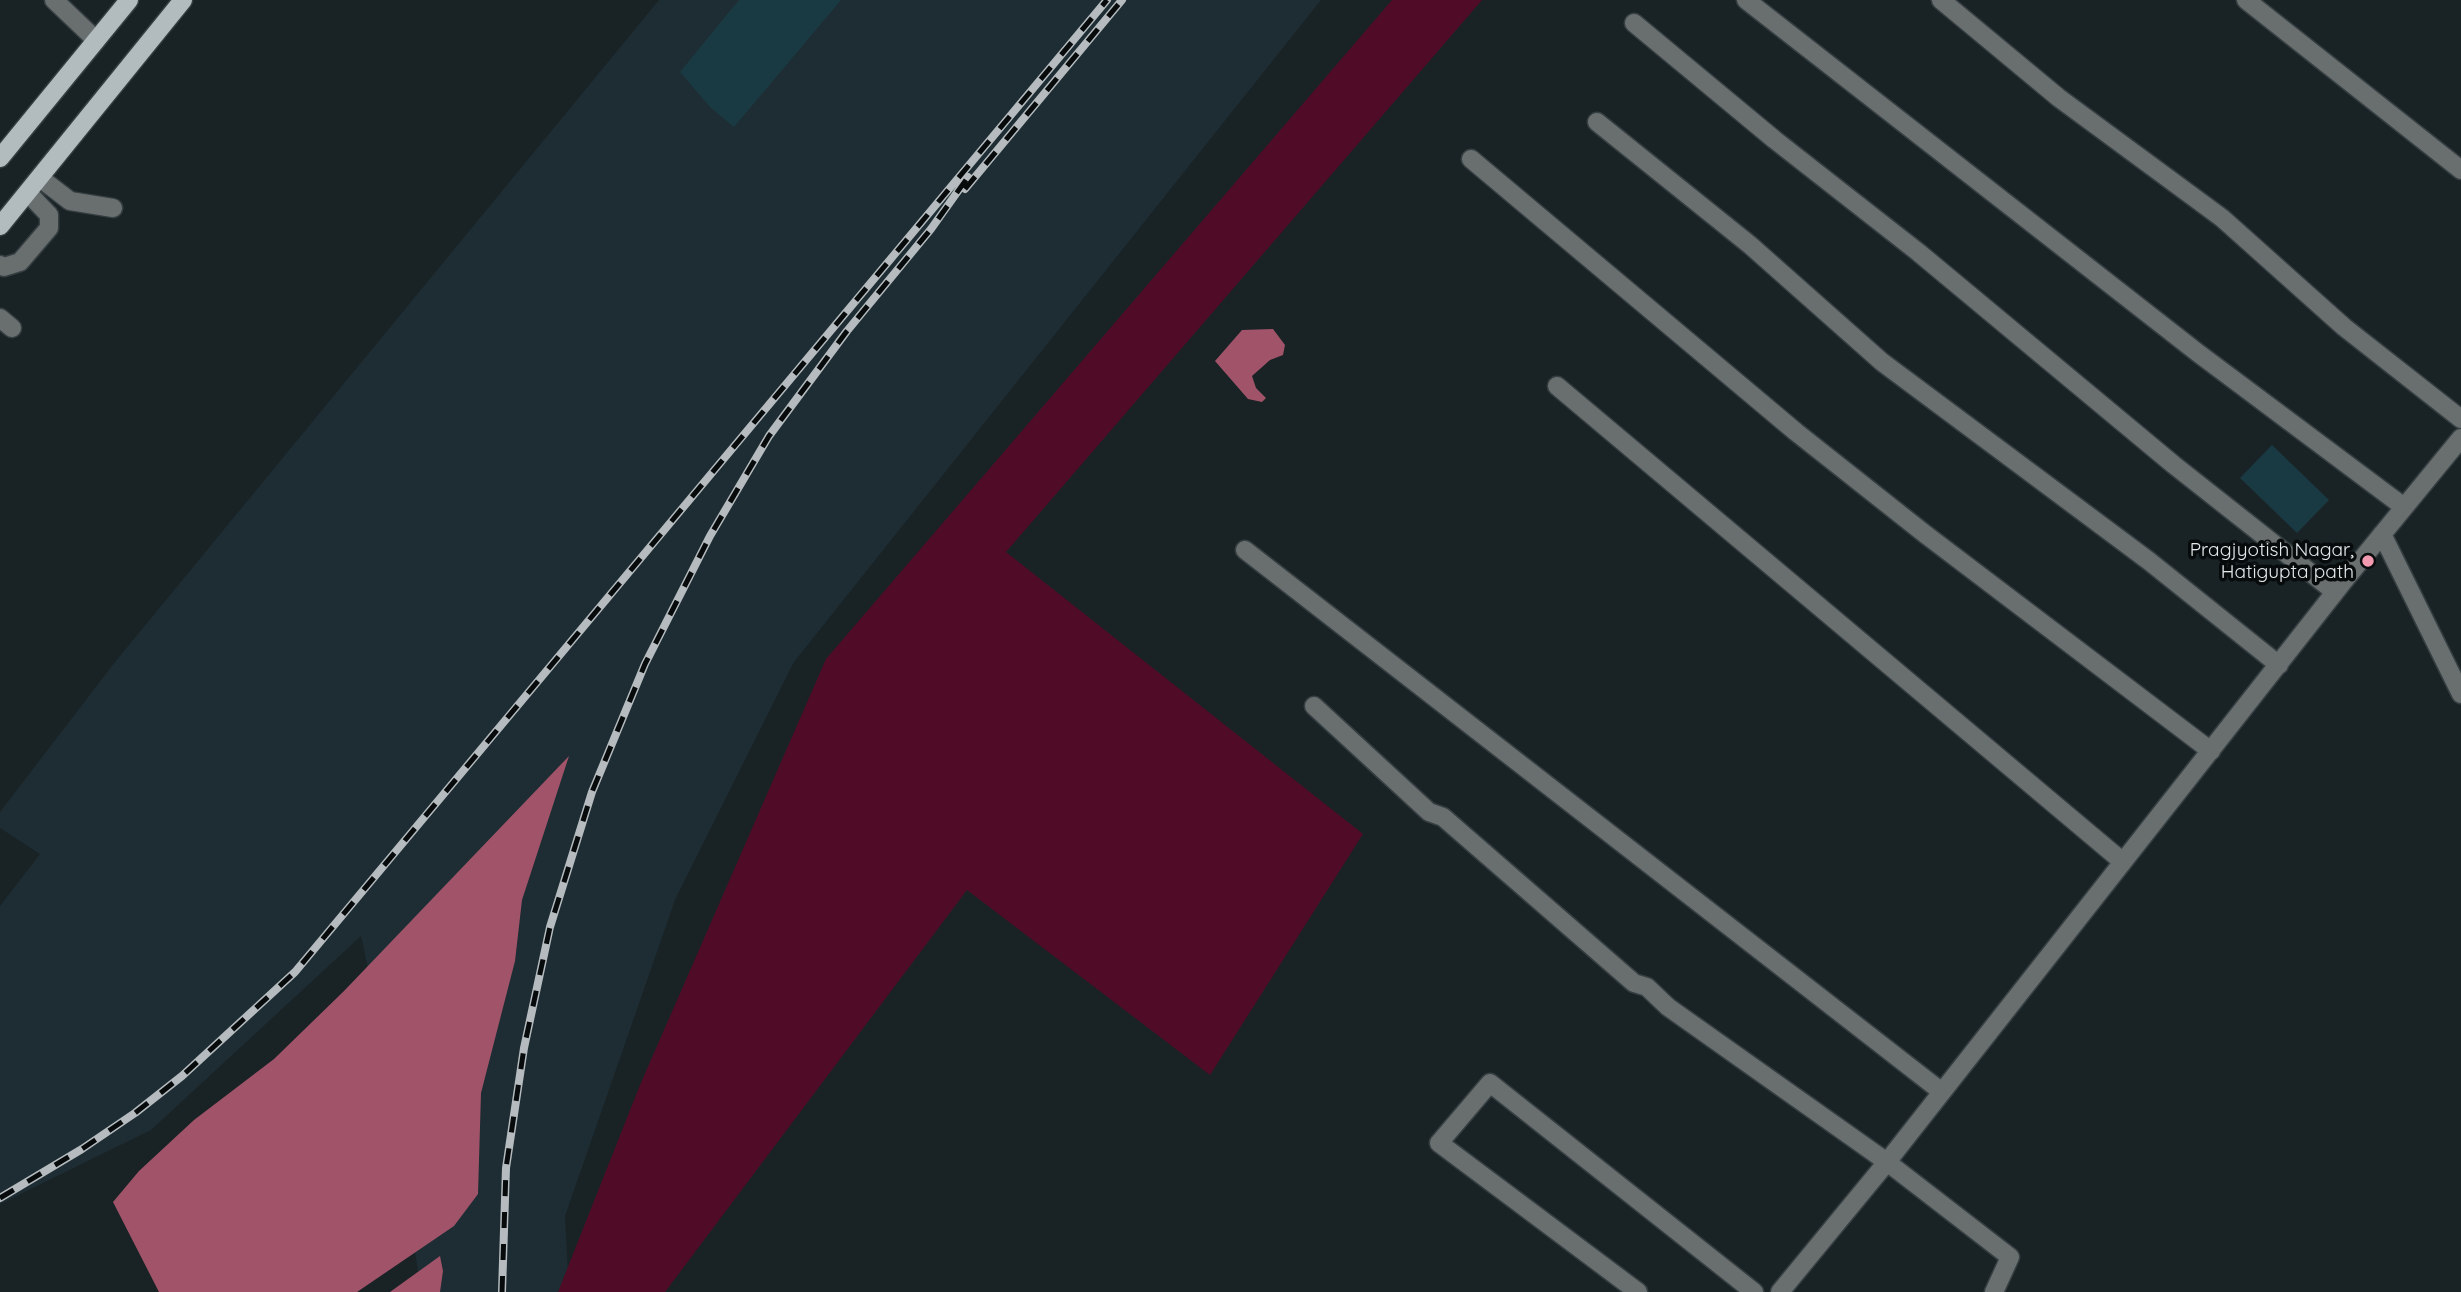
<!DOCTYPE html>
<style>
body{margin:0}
canvas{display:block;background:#192225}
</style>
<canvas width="2461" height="1292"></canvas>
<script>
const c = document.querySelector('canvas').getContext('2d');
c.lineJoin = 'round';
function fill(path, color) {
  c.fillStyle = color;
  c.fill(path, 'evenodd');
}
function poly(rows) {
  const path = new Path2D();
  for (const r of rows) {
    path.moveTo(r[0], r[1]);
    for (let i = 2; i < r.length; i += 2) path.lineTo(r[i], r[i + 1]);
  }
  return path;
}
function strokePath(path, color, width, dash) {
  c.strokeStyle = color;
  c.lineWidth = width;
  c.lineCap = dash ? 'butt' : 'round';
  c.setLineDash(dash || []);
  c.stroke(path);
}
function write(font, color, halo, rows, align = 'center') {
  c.font = font + ' Quicksand,sans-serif';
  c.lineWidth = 7;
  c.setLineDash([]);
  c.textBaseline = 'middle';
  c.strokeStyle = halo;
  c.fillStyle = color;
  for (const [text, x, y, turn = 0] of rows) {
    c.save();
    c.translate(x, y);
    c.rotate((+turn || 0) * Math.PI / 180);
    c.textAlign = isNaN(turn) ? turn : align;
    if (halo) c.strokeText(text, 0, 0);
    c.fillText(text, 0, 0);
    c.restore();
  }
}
fill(poly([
 [659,0,1321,0,794,662,675,900,565,1216,569,1292,421,1292,384,1041,361,936,151,1130,0,1204,0,906,40,854,0,828,0,812,115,662]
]), '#1d2d33');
fill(poly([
 [1392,0,1482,0,1006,552,1363,834,1210,1075,967,890,665,1292,558,1292,640,1085,826,659]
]), '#500c26');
fill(poly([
 [1273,329,1285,345,1283,355,1270,360,1252,376,1256,388,1266,398,1262,402,1248,399,1215,361,1242,330],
 [569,756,522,900,515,961,481,1093,478,1194,454,1226,357,1292,159,1292,113,1202,139,1171,194,1120,274,1059,344,991],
 [440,1256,443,1271,440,1292,390,1292]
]), '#a15469');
fill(poly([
 [739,0,841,0,734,127,711,108,680,72],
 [2272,445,2329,500,2297,533,2240,478]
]), '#1a3a43');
const minor = poly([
 [54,0,96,40],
 [1746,0,2198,353,2404,507],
 [1941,0,2059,98,2222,218,2344,327,2461,419],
 [2246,0,2461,170],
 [1634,23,1775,140,1918,252,2174,465,2335,592],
 [1597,122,1750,245,1882,362,2149,561,2279,665],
 [1471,159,1796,432,1925,534,2211,751],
 [40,178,70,201,113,208],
 [0,265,4,267,20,262,49,228,49,215,28,193],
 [0,318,12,328],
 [1557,386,2123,862],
 [2382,534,2461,694],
 [1245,550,1942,1092],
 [1314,706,1429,812,1443,817,1634,983,1647,987,1668,1007,1887,1162,2010,1257,1994,1292],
 [1638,1292,1439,1143,1490,1083,1754,1292],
 [1780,1292,1887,1162,2343,582,2461,438]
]);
const major = poly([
 [0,158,129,0],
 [0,226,183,0]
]);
strokePath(minor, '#353e41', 21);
strokePath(major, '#353e41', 21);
strokePath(minor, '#696e6f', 18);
strokePath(major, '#b2bcbf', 18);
const rail = poly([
 [965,189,1122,0],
 [0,1198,82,1149,135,1113,182,1076,295,972,1107,0],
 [502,1292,506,1168,524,1048,550,927,592,792,645,664,710,536,769,436,847,331,931,229,968,177]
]);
strokePath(rail, '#b5bbbe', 8);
strokePath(rail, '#070b0c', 5, [16]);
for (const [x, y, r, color] of [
 [2368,561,7,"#f29ab0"]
]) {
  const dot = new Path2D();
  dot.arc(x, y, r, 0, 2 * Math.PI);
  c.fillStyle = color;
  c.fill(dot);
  strokePath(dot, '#070b0c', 2.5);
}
write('19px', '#e4eaec', '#070b0c', [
 ["Pragjyotish Nagar,",2354,550],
 ["Hatigupta path",2354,572]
], 'right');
</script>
